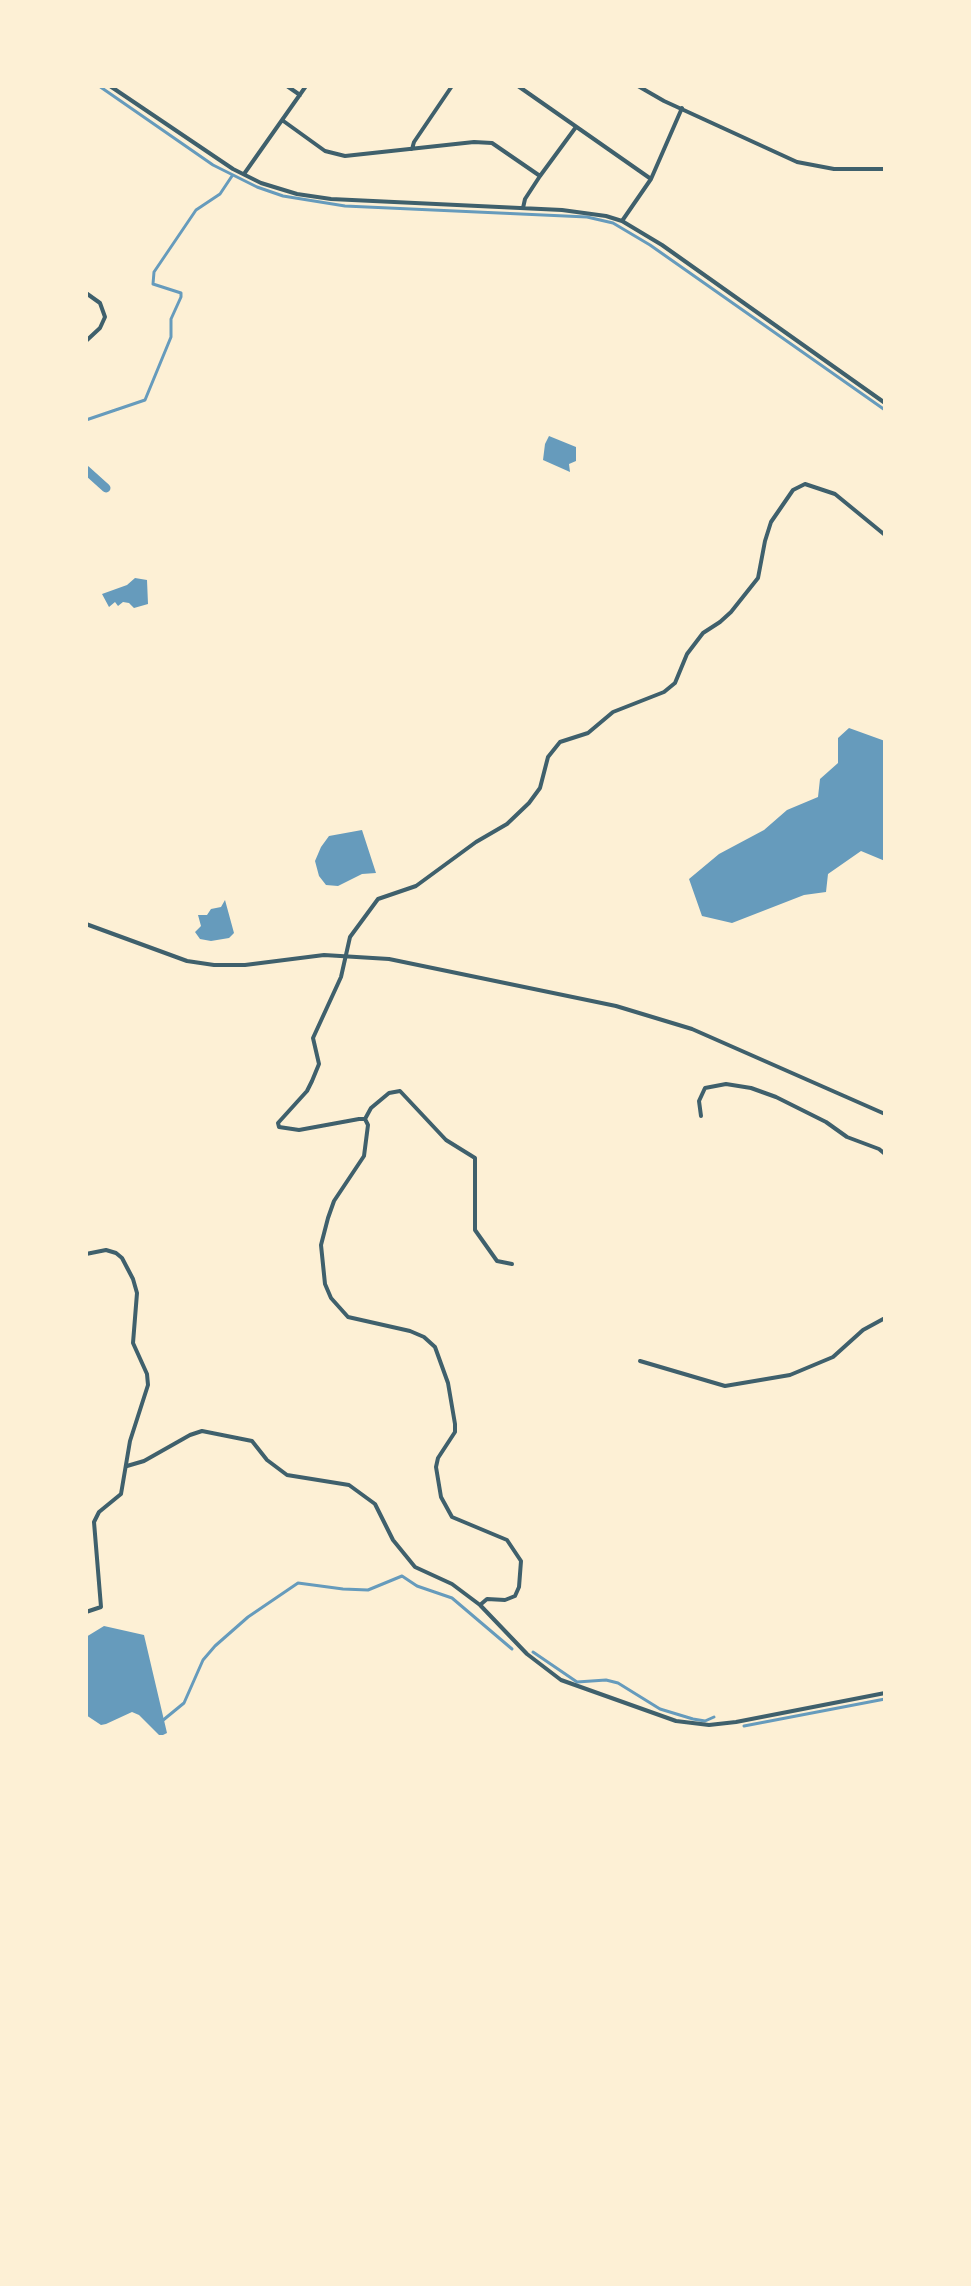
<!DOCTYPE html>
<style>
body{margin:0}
#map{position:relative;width:971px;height:2286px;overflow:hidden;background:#fdf0d5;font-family:"PT Sans",sans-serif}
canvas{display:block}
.frame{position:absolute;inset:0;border:88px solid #fdf0d5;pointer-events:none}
</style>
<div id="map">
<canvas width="971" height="2286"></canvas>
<div class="frame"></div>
</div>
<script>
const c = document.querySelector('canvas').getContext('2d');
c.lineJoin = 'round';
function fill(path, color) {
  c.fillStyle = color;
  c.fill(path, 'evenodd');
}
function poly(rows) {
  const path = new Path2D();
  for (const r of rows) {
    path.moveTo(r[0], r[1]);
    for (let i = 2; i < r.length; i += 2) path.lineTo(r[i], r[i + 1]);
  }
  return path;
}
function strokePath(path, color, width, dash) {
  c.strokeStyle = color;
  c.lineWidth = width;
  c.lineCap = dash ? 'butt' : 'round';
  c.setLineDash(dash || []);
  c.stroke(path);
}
fill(poly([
 [549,436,576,447,576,461,569,464,570,472,543,460,545,444],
 [135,578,147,580,148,604,134,608,129,603,123,602,118,606,115,602,109,607,102,594,127,585],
 [849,728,885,741,885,861,861,851,828,874,826,892,804,895,732,923,702,916,689,879,719,854,764,830,787,810,818,797,820,779,838,763,838,738],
 [362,830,376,873,362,874,338,886,326,885,319,876,315,861,321,847,329,836],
 [225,900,234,933,229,938,211,941,200,939,195,932,201,926,198,915,207,915,211,909,221,907],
 [104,1626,144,1635,167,1733,163,1735,159,1735,139,1715,132,1712,106,1724,101,1725,86,1715,86,1637]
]), '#669bbc');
strokePath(poly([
 [99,86,213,165,257,187,283,196,345,206,587,217,613,223,650,245,885,410],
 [86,420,145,400,171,337,171,319,181,297,181,293,153,284,154,272,196,210,220,194,232,176],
 [533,1652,577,1682,606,1680,618,1683,660,1709,693,1719,705,1721,714,1717],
 [162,1721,184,1703,203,1660,215,1646,248,1617,298,1583,343,1589,368,1590,402,1576,417,1586,452,1598,512,1649],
 [744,1726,885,1699]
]), '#669bbc', 3);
strokePath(poly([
 [86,470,106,488]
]), '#669bbc', 9);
strokePath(poly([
 [110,86,233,169,261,183,297,194,331,199,562,210,606,216,622,221,662,245,885,403],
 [287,86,300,95],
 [518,86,651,179],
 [638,86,664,101,797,162,834,169,885,169],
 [282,120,325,151,345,156,474,142,492,143,540,176],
 [412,149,414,142,452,86],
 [244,174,306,86],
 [523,208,525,199,540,176,576,127],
 [622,221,651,179,682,108],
 [86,293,100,303,105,317,100,328,86,341],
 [86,924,187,961,214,965,245,965,324,955,389,959,616,1006,692,1029,885,1114],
 [701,1116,699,1101,705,1088,726,1084,751,1088,776,1097,826,1122,847,1137,879,1149,885,1154],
 [365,1119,371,1108,389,1093,400,1091,446,1140,475,1158,475,1230,497,1261,512,1264],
 [86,1254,106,1250,116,1253,122,1258,133,1279,137,1293,133,1343,147,1374,148,1385,130,1441,121,1494,99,1512,94,1522,101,1607,86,1612],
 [640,1361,725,1386,790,1375,833,1357,863,1330,885,1318],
 [127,1466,144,1461,190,1435,202,1431,252,1441,267,1460,287,1475,349,1485,375,1504,393,1540,415,1567,452,1584,480,1605,527,1654,561,1680,676,1721,709,1725,736,1722,885,1693],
 [480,1605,487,1599,505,1600,515,1596,519,1587,521,1561,507,1540,452,1517,441,1497,436,1467,438,1458,455,1432,455,1424,448,1383,435,1347,424,1337,410,1331,348,1317,331,1298,325,1284,321,1245,328,1218,334,1201,364,1156,368,1125,365,1119,359,1119,299,1130,279,1127,278,1123,307,1091,312,1081,319,1064,313,1038,341,977,350,937,378,899,416,886,476,842,507,824,529,803,540,788,548,757,560,742,588,733,613,712,664,692,675,683,687,654,703,633,720,622,731,612,758,578,765,541,771,522,793,490,805,484,835,494,885,535]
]), '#3f606c', 4);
</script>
